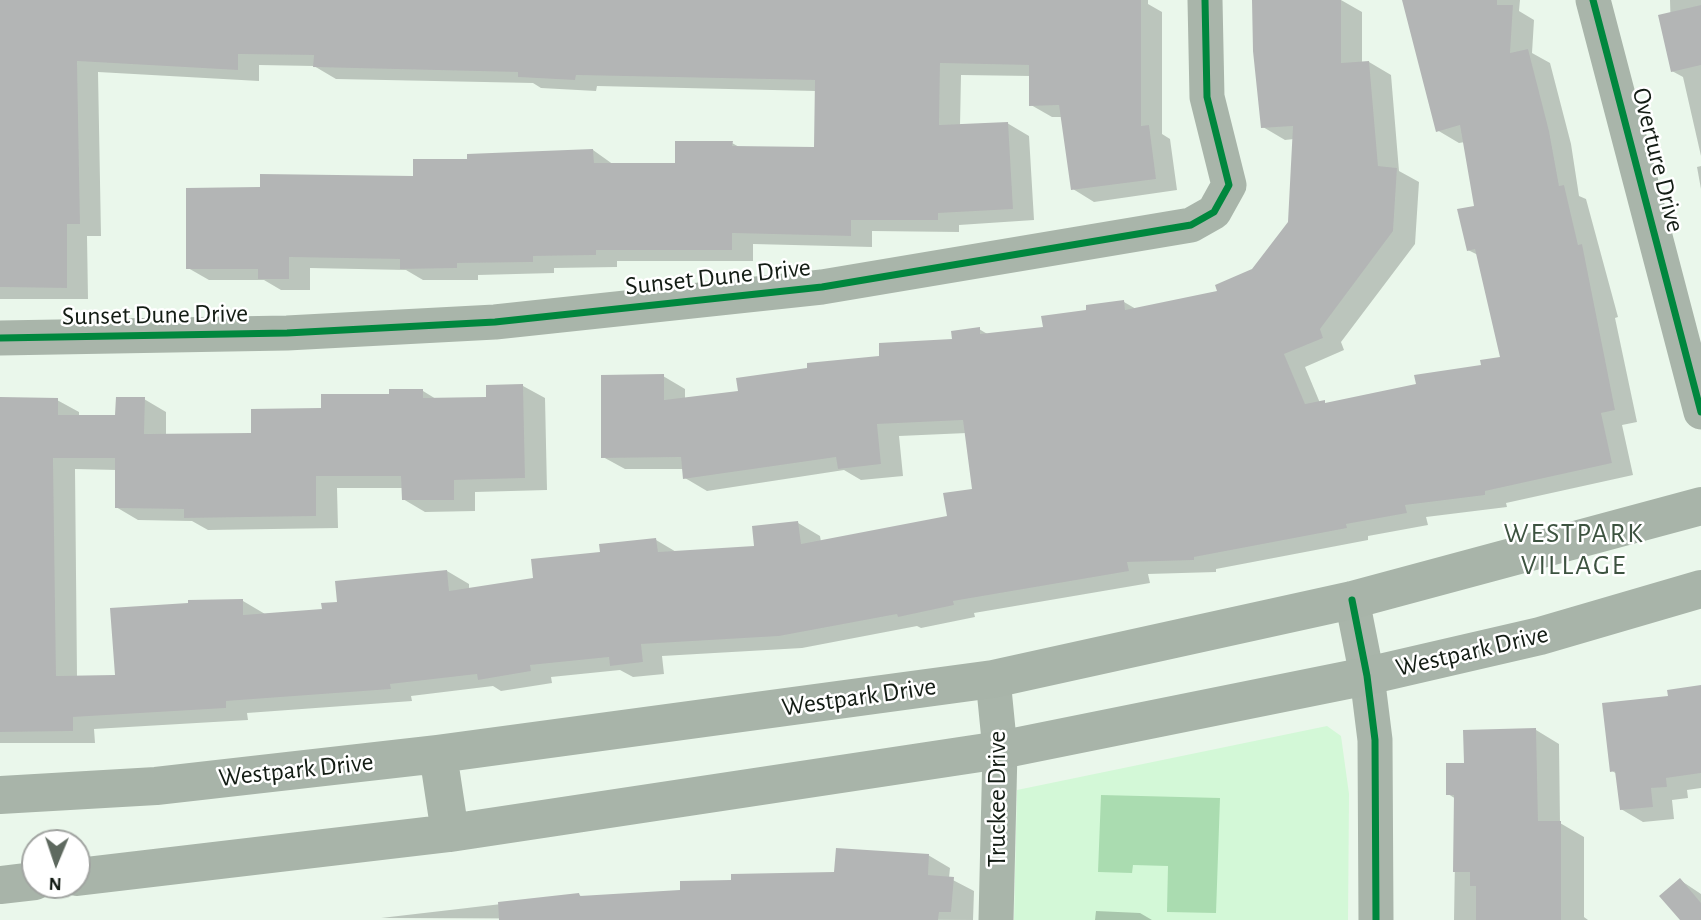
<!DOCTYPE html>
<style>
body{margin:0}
#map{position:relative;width:1701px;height:920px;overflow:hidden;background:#eaf7eb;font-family:"Alegreya Sans",sans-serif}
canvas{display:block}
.north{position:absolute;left:21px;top:829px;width:70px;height:70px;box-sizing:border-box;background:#fff;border:2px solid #a1a4a1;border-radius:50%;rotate:182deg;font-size:19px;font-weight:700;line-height:28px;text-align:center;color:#131c14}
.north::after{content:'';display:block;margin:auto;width:24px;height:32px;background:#5e695f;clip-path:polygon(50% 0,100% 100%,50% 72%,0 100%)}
</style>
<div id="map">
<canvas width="1701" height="920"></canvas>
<div class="north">N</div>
</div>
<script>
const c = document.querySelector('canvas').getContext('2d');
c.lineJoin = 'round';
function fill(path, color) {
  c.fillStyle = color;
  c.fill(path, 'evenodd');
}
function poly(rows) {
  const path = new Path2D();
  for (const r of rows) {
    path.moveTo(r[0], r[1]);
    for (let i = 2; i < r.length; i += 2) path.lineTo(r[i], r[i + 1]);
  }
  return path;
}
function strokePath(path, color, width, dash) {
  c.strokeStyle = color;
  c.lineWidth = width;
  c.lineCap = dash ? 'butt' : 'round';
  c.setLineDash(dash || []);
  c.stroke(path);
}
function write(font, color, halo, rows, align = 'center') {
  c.font = font + ' "Alegreya Sans",sans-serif';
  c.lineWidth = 5;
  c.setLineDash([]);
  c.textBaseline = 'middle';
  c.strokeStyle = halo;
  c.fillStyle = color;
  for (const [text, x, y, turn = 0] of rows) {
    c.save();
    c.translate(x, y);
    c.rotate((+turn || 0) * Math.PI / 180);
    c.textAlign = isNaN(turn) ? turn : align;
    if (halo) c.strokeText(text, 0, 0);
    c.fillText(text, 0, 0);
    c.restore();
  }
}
fill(poly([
 [1327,726,1341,736,1349,794,1348,920,1014,920,1017,790]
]), '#d3f8d7');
fill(poly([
 [1101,795,1220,798,1216,913,1167,912,1168,866,1133,865,1132,873,1098,872]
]), '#aadcb0');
fill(poly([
 [0,0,1148,0,1148,4,1162,12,1162,134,1170,139,1177,190,1094,202,1073,189,1062,117,1052,117,1031,105,1031,76,961,75,960,126,1007,123,1029,136,1034,220,959,225,959,232,872,231,872,247,753,244,753,261,617,261,617,267,554,268,554,273,478,275,478,280,423,280,406,270,310,268,310,290,281,290,264,280,209,280,188,268,261,189,415,177,469,160,593,150,614,165,677,165,732,143,741,148,816,149,816,91,597,86,596,91,541,88,533,83,336,79,314,66,259,65,259,81,98,72,101,236,87,236,88,299,0,299],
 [1341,0,1362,12,1362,63,1369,62,1391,75,1399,171,1419,182,1415,244,1341,342,1344,350,1305,367,1320,403,1328,404,1418,385,1483,367,1502,358,1478,255,1468,250,1476,207,1465,142,1459,143,1437,130,1404,0,1520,0,1519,11,1534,20,1532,53,1550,63,1571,144,1579,196,1586,199,1618,317,1615,318,1637,422,1622,425,1633,475,1506,503,1507,507,1426,517,1428,525,1368,536,1368,540,1216,569,1216,572,1148,574,1150,583,974,613,975,617,921,628,917,626,802,648,662,656,664,674,633,677,620,670,551,677,552,683,501,691,493,686,411,696,412,701,247,713,248,720,94,729,95,743,0,743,0,399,57,400,79,412,79,417,117,417,144,399,166,412,166,435,253,435,323,409,423,391,436,399,488,398,523,386,545,398,547,490,475,492,475,511,425,512,403,499,403,488,337,488,338,528,208,530,192,521,138,520,116,507,117,470,75,469,77,677,117,677,243,601,265,614,324,610,447,571,469,584,469,590,535,579,602,553,656,540,678,553,756,548,798,523,820,536,821,542,949,518,974,490,967,433,899,436,903,476,861,480,844,470,707,491,685,478,684,469,625,469,603,457,663,376,685,389,685,399,740,393,954,341,979,329,989,335,1045,328,1124,302,1136,309,1220,292,1253,271,1289,223,1294,139,1285,140,1263,127],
 [1670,0,1701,0,1701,156,1683,77,1672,71],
 [1701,166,1701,189,1697,167],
 [1701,687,1701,788,1687,790,1688,798,1672,800,1674,819,1643,822,1621,809,1617,774,1612,771,1670,698],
 [1536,730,1559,744,1560,823,1584,837,1584,917,1588,920,1454,920,1456,799,1448,794,1465,764],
 [928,855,950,868,949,878,974,891,973,920,381,918,579,895,585,898,682,892,836,874],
 [1680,880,1701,894,1701,920,1682,920],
 [1096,911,1140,913,1152,920,1095,920]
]), '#0003');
fill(poly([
 [0,0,1141,0,1141,126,1149,125,1156,179,1071,190,1059,105,1029,106,1029,65,940,63,939,125,1008,122,1013,209,938,213,938,220,851,220,851,236,732,233,732,250,596,250,596,255,533,256,533,262,457,263,457,268,400,269,400,259,289,257,289,279,258,279,258,269,186,269,186,188,260,187,260,174,413,176,413,159,467,159,467,154,593,149,594,163,675,163,675,141,733,141,732,146,814,147,815,80,576,75,575,80,518,77,518,72,313,67,314,55,238,54,238,70,77,61,80,224,67,224,67,288,0,287],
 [1252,0,1341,0,1341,63,1369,61,1378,166,1397,168,1393,231,1320,329,1323,338,1284,354,1305,404,1325,400,1325,403,1416,384,1414,375,1481,365,1480,360,1500,357,1475,249,1467,251,1457,209,1474,206,1460,125,1436,132,1402,0,1497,0,1497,5,1513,5,1510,53,1528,49,1549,131,1559,186,1564,185,1578,245,1582,244,1615,410,1601,413,1612,463,1485,491,1485,495,1405,505,1407,513,1346,524,1347,528,1194,557,1194,560,1127,562,1129,571,953,601,954,605,898,617,897,614,779,636,641,644,643,662,610,666,609,657,530,665,531,671,478,680,477,674,390,684,391,689,226,701,226,708,73,717,73,731,0,732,0,397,58,398,58,415,115,415,116,397,145,397,144,434,251,433,251,409,321,408,321,394,389,394,389,389,423,389,423,398,486,397,486,385,523,384,525,478,454,480,454,500,402,500,401,476,316,476,316,516,184,518,184,509,115,508,115,458,53,458,56,676,115,675,110,608,188,603,188,600,243,599,243,615,322,609,321,603,337,602,335,581,447,570,449,591,533,578,531,559,600,552,599,544,656,538,658,552,754,546,752,526,798,521,801,544,947,516,943,493,972,489,963,420,877,424,881,464,838,469,836,457,683,479,681,457,601,458,601,375,664,374,664,400,738,391,736,378,807,368,807,363,879,356,879,343,952,339,951,331,980,327,980,334,1043,327,1041,316,1086,310,1086,305,1124,300,1125,310,1217,291,1215,285,1252,269,1288,222,1293,126,1261,128,1253,51],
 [1701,5,1701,65,1671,72,1658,15],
 [1701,685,1701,773,1666,778,1667,787,1651,788,1653,807,1620,810,1615,771,1610,772,1602,703,1668,696,1667,690],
 [1536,728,1538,821,1561,821,1561,920,1476,920,1476,886,1470,886,1470,872,1453,872,1454,795,1446,795,1446,763,1464,763,1463,730],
 [836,848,929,854,928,875,954,877,951,912,939,912,938,920,499,920,498,902,579,893,580,896,680,890,680,881,731,880,731,874,834,872],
 [1680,878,1701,903,1701,920,1680,920,1659,896]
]), '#b3b5b5');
strokePath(poly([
 [1593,0,1701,412],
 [0,338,287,333,495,322,822,287,1191,225,1214,212,1229,185,1207,97,1205,0],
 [1352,600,1367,676,1375,740,1376,920],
 [993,679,1000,750,996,920]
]), '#a9b5aa', 35);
strokePath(poly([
 [438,754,450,833],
 [0,795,156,786,438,754,993,679,1352,600,1701,506],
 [77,877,450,833,1000,750,1367,676,1540,636,1701,589],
 [0,885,35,881]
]), '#a8b4a9', 38);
strokePath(poly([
 [1593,0,1701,412],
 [0,338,287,333,495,322,822,287,1191,225,1214,212,1229,185,1207,97,1205,0],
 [1352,600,1367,676,1375,740,1376,920]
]), '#00873e', 7);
write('26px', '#131c14', '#fff', [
 ["Overture Drive",1658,160,76],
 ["Sunset Dune Drive",718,277,-6],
 ["Sunset Dune Drive",155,315,-1],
 ["Westpark Drive",1472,651,-13],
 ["Westpark Drive",859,697,-8],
 ["Westpark Drive",296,770,-6],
 ["Truckee Drive",997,799,-90]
]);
c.letterSpacing = '2px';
write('28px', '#3d5340', '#fff', [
 ["WESTPARK",1574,534],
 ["VILLAGE",1574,566]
]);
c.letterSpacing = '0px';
</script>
